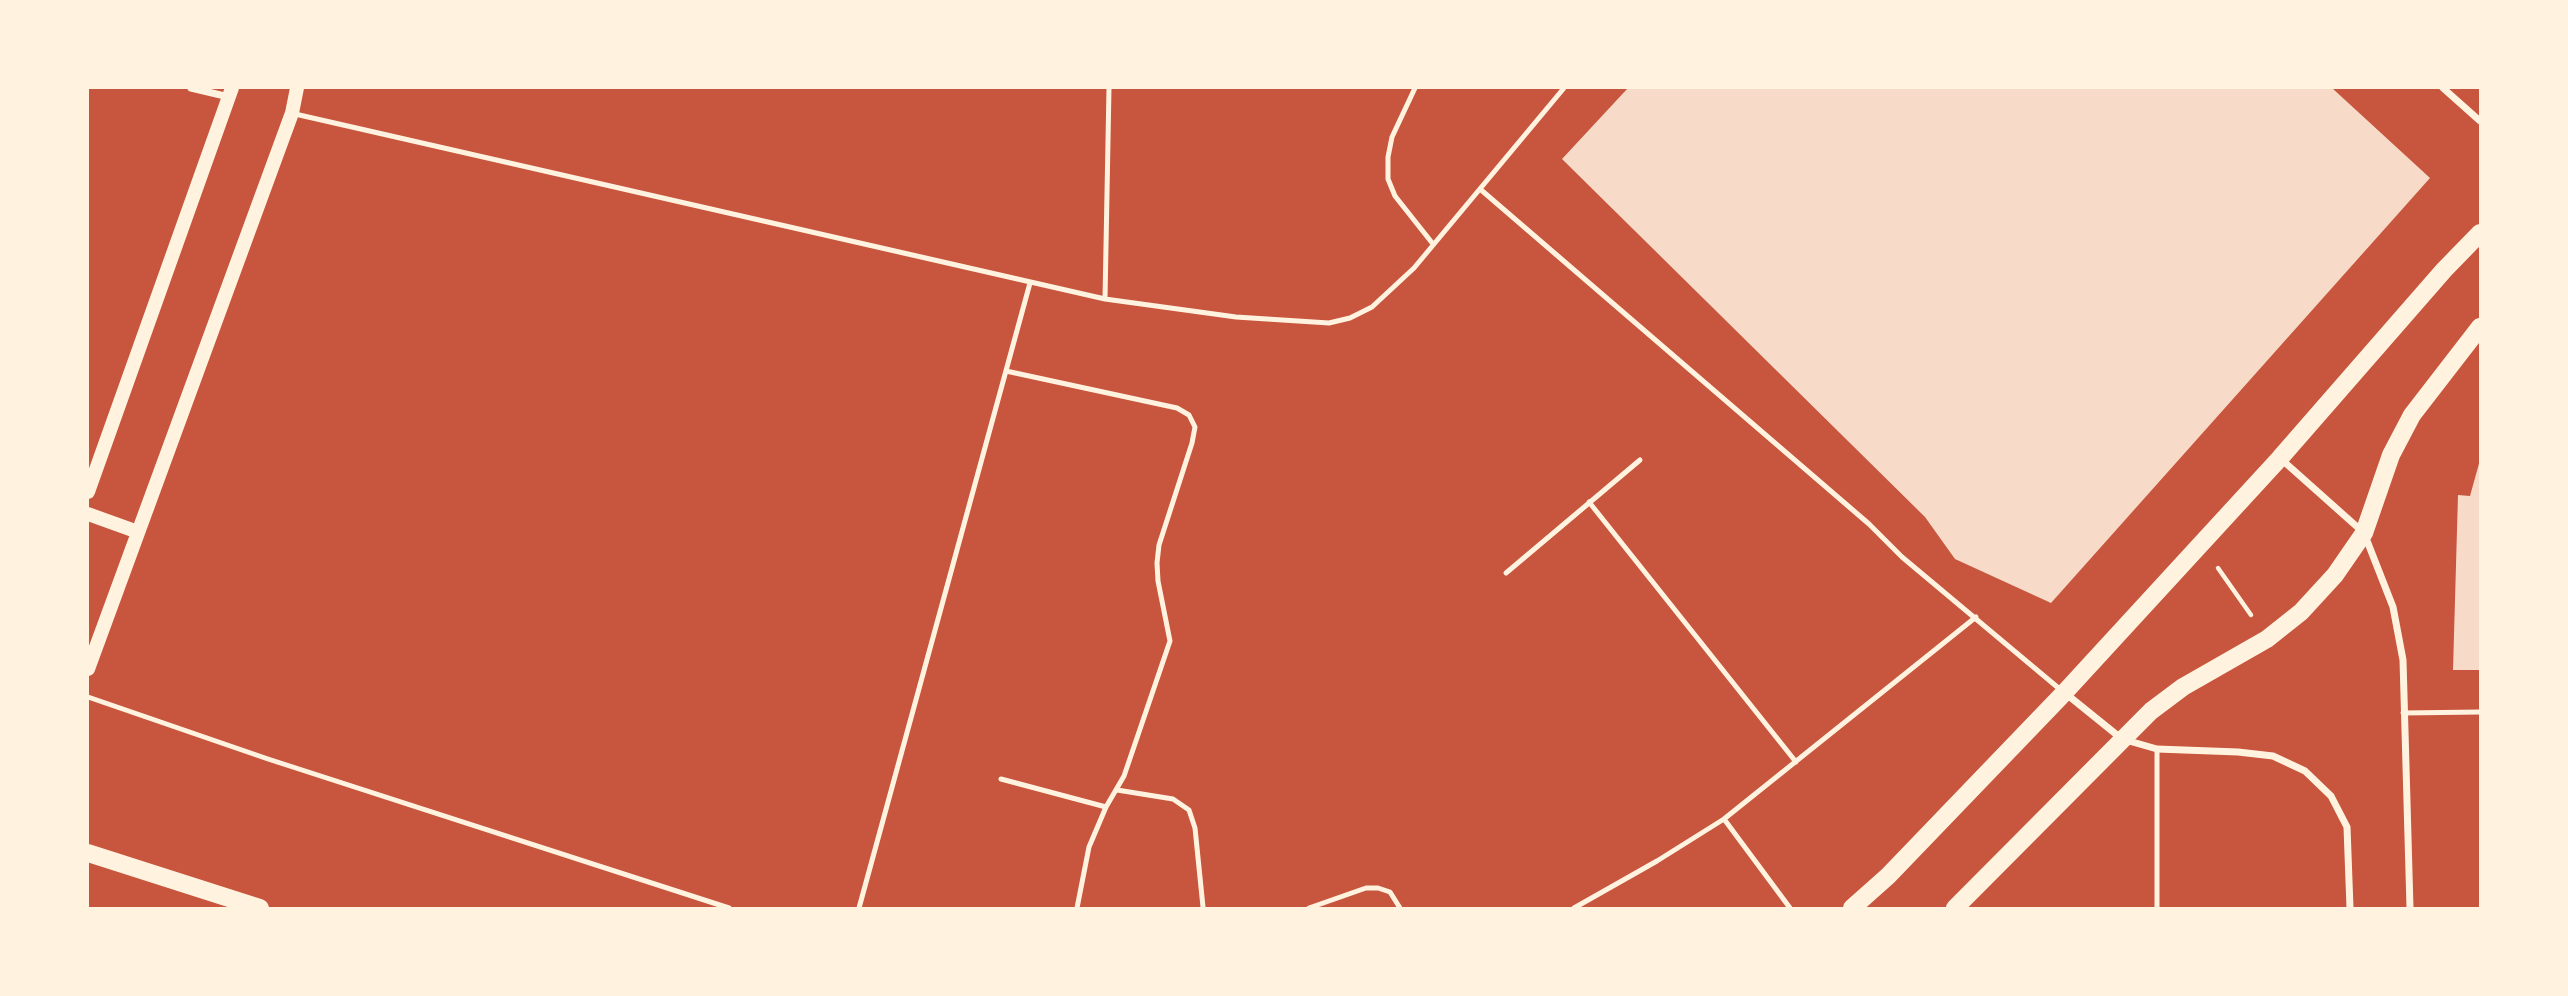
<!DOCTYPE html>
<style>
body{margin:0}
#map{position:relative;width:2568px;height:996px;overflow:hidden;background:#c8553d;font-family:"Fira Sans",sans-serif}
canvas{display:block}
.frame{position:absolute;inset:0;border:89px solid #fff3e0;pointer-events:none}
</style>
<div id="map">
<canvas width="2568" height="996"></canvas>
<div class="frame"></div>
</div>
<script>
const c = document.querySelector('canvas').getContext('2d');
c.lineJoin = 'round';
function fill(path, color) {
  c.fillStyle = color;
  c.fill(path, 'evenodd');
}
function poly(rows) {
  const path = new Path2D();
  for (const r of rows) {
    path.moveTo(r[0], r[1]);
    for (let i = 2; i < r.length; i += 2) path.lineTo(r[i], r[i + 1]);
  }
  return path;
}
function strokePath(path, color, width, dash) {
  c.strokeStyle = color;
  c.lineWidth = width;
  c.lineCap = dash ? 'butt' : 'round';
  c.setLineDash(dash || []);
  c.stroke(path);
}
fill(poly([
 [1628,88,2332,88,2430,178,2051,603,1955,559,1925,517,1562,159],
 [2480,460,2480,670,2453,670,2458,495,2470,496]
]), '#f7dbc8');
strokePath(poly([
 [2218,568,2251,615]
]), '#fff3e0', 4.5);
strokePath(poly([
 [1415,88,1392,137,1388,157,1388,179,1395,196,1433,244],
 [295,114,1105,299,1236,317,1329,323,1350,318,1372,307,1414,268,1564,88],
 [1480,189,1869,524,1902,557,2062,691],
 [1105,299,1109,88],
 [1006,371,1177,408,1189,415,1195,427,1192,443,1159,545,1157,563,1158,581,1170,641,1124,776,1106,807,1089,847,1077,908],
 [1589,502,1796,762],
 [1506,573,1640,460],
 [88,697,268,759,729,908],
 [2403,713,2480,712],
 [2157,749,2157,908],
 [1001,779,1106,807],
 [1117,790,1173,799,1189,810,1195,828,1203,907],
 [1724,819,1790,908],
 [859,908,1030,283],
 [1309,908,1366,888,1378,888,1390,892,1400,908],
 [1574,908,1657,861,1724,819,1976,617]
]), '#fff3e0', 5);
strokePath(poly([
 [191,88,229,97],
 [2443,88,2480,121],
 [2281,459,2364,533,2393,607,2403,660,2410,908],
 [2065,693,2122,739,2157,749,2238,752,2273,756,2305,771,2331,796,2347,827,2350,908]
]), '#fff3e0', 7);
strokePath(poly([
 [88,492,232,88],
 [88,514,138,532],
 [88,669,292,113,297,88]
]), '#fff3e0', 14);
strokePath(poly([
 [88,853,260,908],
 [1852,908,1888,876,2064,693,2280,458,2444,270,2480,233],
 [1955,908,2151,711,2183,687,2267,639,2301,612,2335,575,2364,533,2391,455,2412,415,2480,327]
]), '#fff3e0', 18);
</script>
